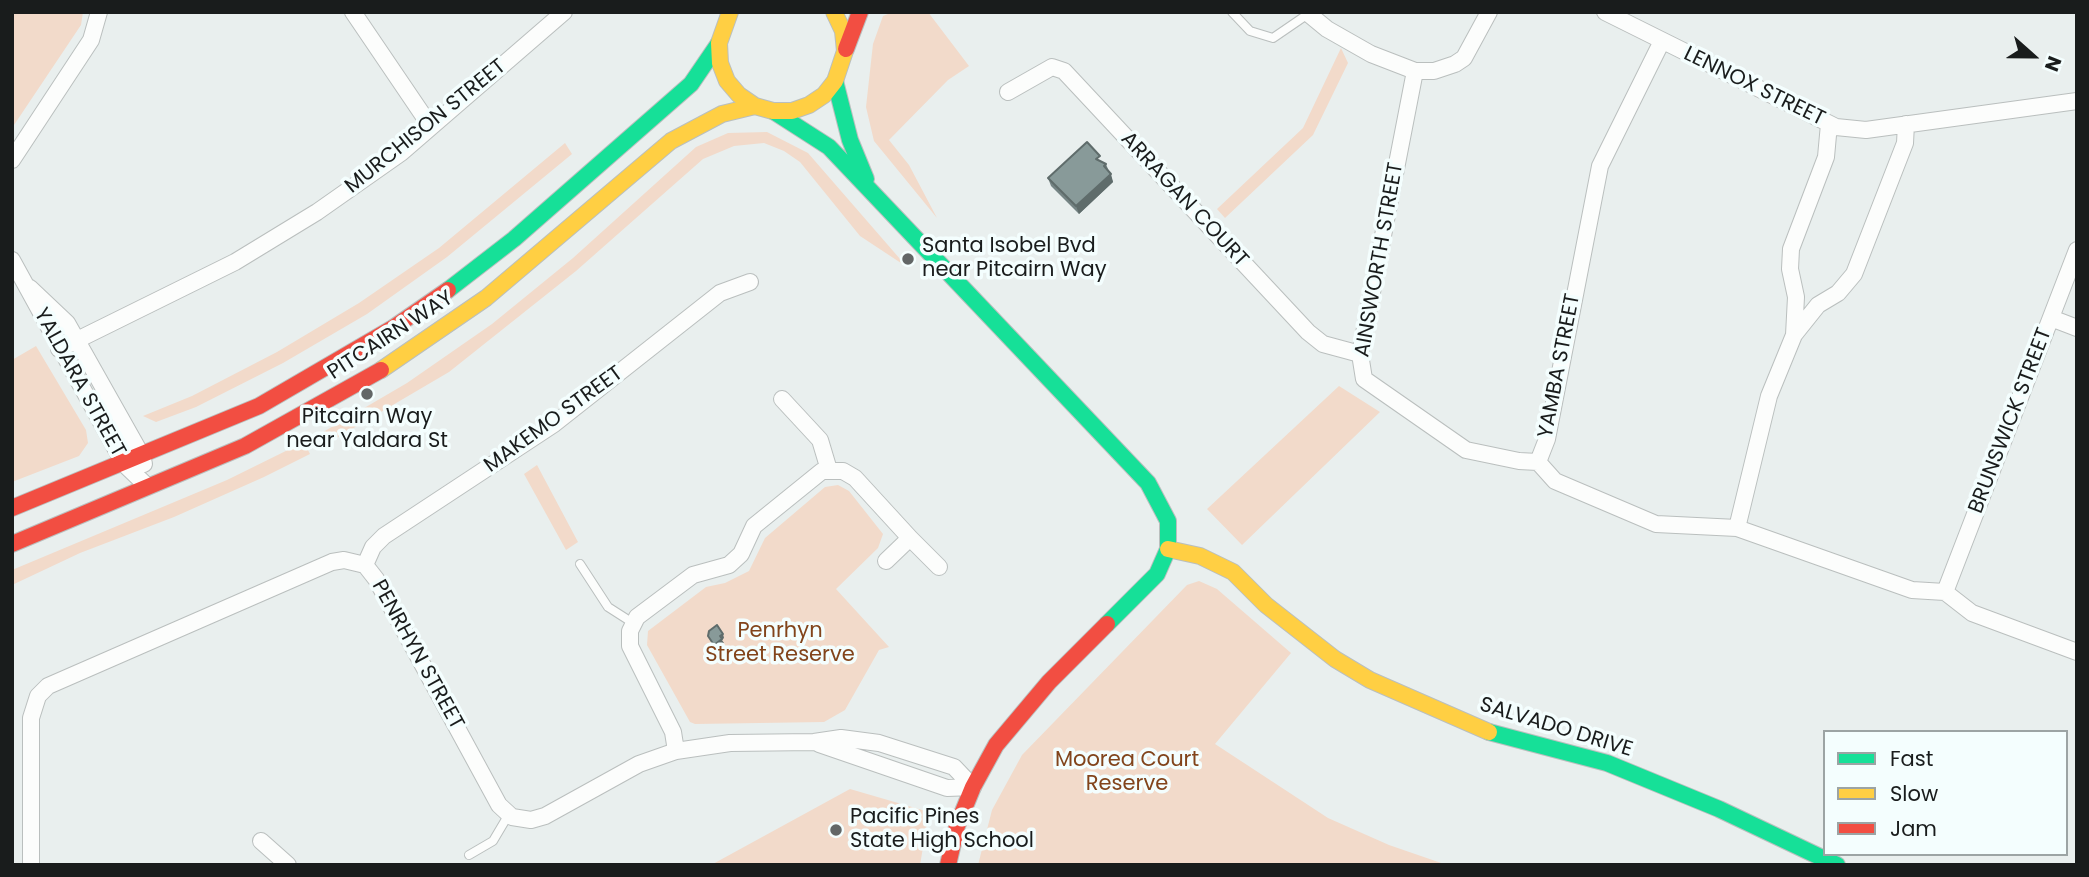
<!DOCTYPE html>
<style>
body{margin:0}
#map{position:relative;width:2089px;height:877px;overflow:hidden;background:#e9efee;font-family:Poppins,sans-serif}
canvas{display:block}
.frame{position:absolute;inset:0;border:14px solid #191c1c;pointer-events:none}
.legend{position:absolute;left:1823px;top:730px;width:245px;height:126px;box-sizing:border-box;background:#f4fefe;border:2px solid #9ca4a4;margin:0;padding:9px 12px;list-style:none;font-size:21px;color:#191c1c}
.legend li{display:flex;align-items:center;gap:14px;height:35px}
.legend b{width:35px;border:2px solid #9ca4a4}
.north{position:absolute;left:1998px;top:21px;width:70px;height:70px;-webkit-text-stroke:5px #f4fefe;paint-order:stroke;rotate:111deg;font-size:19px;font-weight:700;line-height:28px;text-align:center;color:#191c1c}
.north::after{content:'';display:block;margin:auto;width:24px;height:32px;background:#191c1c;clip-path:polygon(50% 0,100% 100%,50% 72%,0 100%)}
</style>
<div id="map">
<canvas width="2089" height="877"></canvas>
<div class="frame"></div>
<ul class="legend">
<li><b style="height:9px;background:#16e098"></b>Fast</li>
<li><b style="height:9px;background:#ffcf43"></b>Slow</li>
<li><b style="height:9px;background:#f24e42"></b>Jam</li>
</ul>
<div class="north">N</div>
</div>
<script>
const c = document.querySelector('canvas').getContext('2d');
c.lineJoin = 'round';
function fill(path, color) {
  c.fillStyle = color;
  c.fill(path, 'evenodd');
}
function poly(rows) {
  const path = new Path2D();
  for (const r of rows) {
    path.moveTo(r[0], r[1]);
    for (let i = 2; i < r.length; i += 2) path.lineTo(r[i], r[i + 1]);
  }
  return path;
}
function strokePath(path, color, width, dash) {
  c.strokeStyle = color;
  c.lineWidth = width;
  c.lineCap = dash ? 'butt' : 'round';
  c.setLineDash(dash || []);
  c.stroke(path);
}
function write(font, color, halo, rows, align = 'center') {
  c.font = font + ' Poppins,sans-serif';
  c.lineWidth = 7;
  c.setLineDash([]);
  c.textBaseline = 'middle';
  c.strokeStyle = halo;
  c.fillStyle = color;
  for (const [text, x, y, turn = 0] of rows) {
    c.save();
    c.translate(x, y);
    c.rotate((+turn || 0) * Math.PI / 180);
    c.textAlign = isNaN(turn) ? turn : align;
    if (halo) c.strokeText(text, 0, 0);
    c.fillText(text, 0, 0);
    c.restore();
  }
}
fill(poly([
 [12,12,83,12,81,25,12,128],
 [893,12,928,12,969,66,948,80,889,140,909,165,937,218,874,141,866,107,873,44,883,16],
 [1341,48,1348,63,1313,135,1225,218,1217,209,1303,128],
 [767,132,808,153,907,267,860,236,800,162,784,151,764,143,734,146,703,159,576,271,449,372,323,446,318,435,407,383,492,324,573,258,696,147,728,133],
 [565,143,572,154,447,257,367,314,283,363,196,407,156,422,143,416,192,396,277,352,359,303,439,248],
 [36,346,86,430,88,443,79,456,12,482,12,360],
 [1339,386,1380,412,1242,545,1207,509],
 [304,442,310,454,264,477,174,517,80,553,12,585,12,570,227,480],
 [537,465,578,542,566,550,524,474],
 [838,485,849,491,883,534,878,548,836,589,889,647,879,650,845,710,824,722,695,724,690,722,647,645,648,631,706,587,725,583,749,571,765,538,825,487],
 [1199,581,1217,589,1291,653,1215,744,1328,818,1389,845,1447,865,978,865,992,810,1022,755,1187,585],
 [850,789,929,812,920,865,711,865]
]), '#f2daca');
const lane = poly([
 [1232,12,1250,31,1273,38,1311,12],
 [580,564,608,607,633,623],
 [469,855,493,841,509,814]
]);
const street = poly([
 [353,12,431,127],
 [1605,12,1836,127,1866,130,2077,101],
 [1310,15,1327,29,1371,54,1415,71,1434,71,1455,64,1464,58,1489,12],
 [1415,71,1360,354,1364,379,1466,450,1519,461,1538,462],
 [1008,92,1052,67,1064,71,1308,332,1323,344,1360,354],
 [12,160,91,40,99,12],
 [12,260,124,464,147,486],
 [30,288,67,323,142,456,144,464],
 [2051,318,2077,328],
 [1794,335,1796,297,1790,269,1791,249,1826,157,1829,124],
 [59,349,235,262,317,212,401,153,564,12],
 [782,399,820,440,829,470],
 [1538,462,1555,481,1656,524,1737,528,1912,590,1945,592,1972,613,2077,652],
 [1538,462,1547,439,1600,166,1662,41],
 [1737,528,1769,396,1794,335,1818,305,1838,293,1854,274,1905,143,1906,124],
 [910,538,939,567],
 [365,565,373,547,384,536,554,424,720,293,750,282],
 [1945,592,2077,250],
 [819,744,947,788,973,787],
 [676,751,673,732,630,646,630,631,637,617,693,575,729,565,741,554,754,526,822,471,843,471,855,478,910,538,886,561],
 [261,841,288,865],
 [31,865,31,718,38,696,48,686,332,562,344,560,365,565,376,579,499,805,512,817,531,820,545,816,639,764,676,751,730,743,814,742,841,738,879,743,954,767,973,787]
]);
const fast = poly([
 [835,81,850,140,866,179],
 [773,111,829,147,1148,483,1168,521,1168,549,1157,574,1107,624],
 [448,290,514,239,691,84,719,43],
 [1489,732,1607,763,1719,809,1837,865]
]);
const slow = poly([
 [730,12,719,43,720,63,727,81,739,95,755,106,773,111,792,111,809,105,824,95,835,81,845,51,843,31,834,12],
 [381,370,486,298,671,141,722,114,755,106],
 [1168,549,1200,556,1233,572,1266,605,1335,659,1370,680,1489,732]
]);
const jam = poly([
 [846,49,860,12],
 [12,508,259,406,393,328,448,290],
 [12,544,245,446,381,370],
 [948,865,957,826,973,787,996,745,1049,682,1107,624]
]);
strokePath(lane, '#babfbe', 10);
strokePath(street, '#babfbe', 18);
strokePath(fast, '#babfbe', 18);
strokePath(slow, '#babfbe', 18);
strokePath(jam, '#babfbe', 18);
strokePath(lane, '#fcfdfc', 8);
strokePath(street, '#fcfdfc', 16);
strokePath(fast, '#16e098', 16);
strokePath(slow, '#ffcf43', 16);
strokePath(jam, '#f24e42', 16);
fill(poly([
 [1102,162,1106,164,1113,182,1079,214,1051,186,1048,178]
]), '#758484');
fill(poly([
 [1111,174,1113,182,1079,214,1076,206],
 [723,634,724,638,722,640,724,643,715,649,714,645]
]), '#5f6c6b');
const building = poly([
 [1087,142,1100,156,1096,159,1106,164,1104,166,1111,174,1076,206,1048,178,1087,142],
 [717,625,723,634,720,636,722,639,714,645,708,636,709,631,717,625]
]);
fill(building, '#889a99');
strokePath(building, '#5f6c6b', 2);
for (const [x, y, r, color] of [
 [908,259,7,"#626666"],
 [367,394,7,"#626666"],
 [836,830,7,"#626666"]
]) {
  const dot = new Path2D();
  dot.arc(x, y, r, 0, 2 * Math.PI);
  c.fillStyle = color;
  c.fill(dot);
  strokePath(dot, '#f4fefe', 2.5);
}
write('21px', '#191c1c', '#f4fefe', [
 ["LENNOX STREET",1754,87,26],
 ["MURCHISON STREET",426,127,-39],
 ["ARRAGAN COURT",1184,200,47],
 ["AINSWORTH STREET",1380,260,-80],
 ["PITCAIRN WAY",391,336,-33],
 ["YAMBA STREET",1560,366,-79],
 ["YALDARA STREET",79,383,61],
 ["MAKEMO STREET",554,420,-36],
 ["BRUNSWICK STREET",2011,421,-69],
 ["PENRHYN STREET",417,655,61],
 ["SALVADO DRIVE",1556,728,17]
]);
write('21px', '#191c1c', '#f4fefe', [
 ["Santa Isobel Bvd",922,247],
 ["near Pitcairn Way",922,271],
 ["Pitcairn Way",367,418,"center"],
 ["near Yaldara St",367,442,"center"],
 ["Pacific Pines",850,818],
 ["State High School",850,842]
], 'left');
write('21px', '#82441b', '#f4fefe', [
 ["Penrhyn",780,632],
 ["Street Reserve",780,656],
 ["Moorea Court",1127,761],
 ["Reserve",1127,785]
]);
</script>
